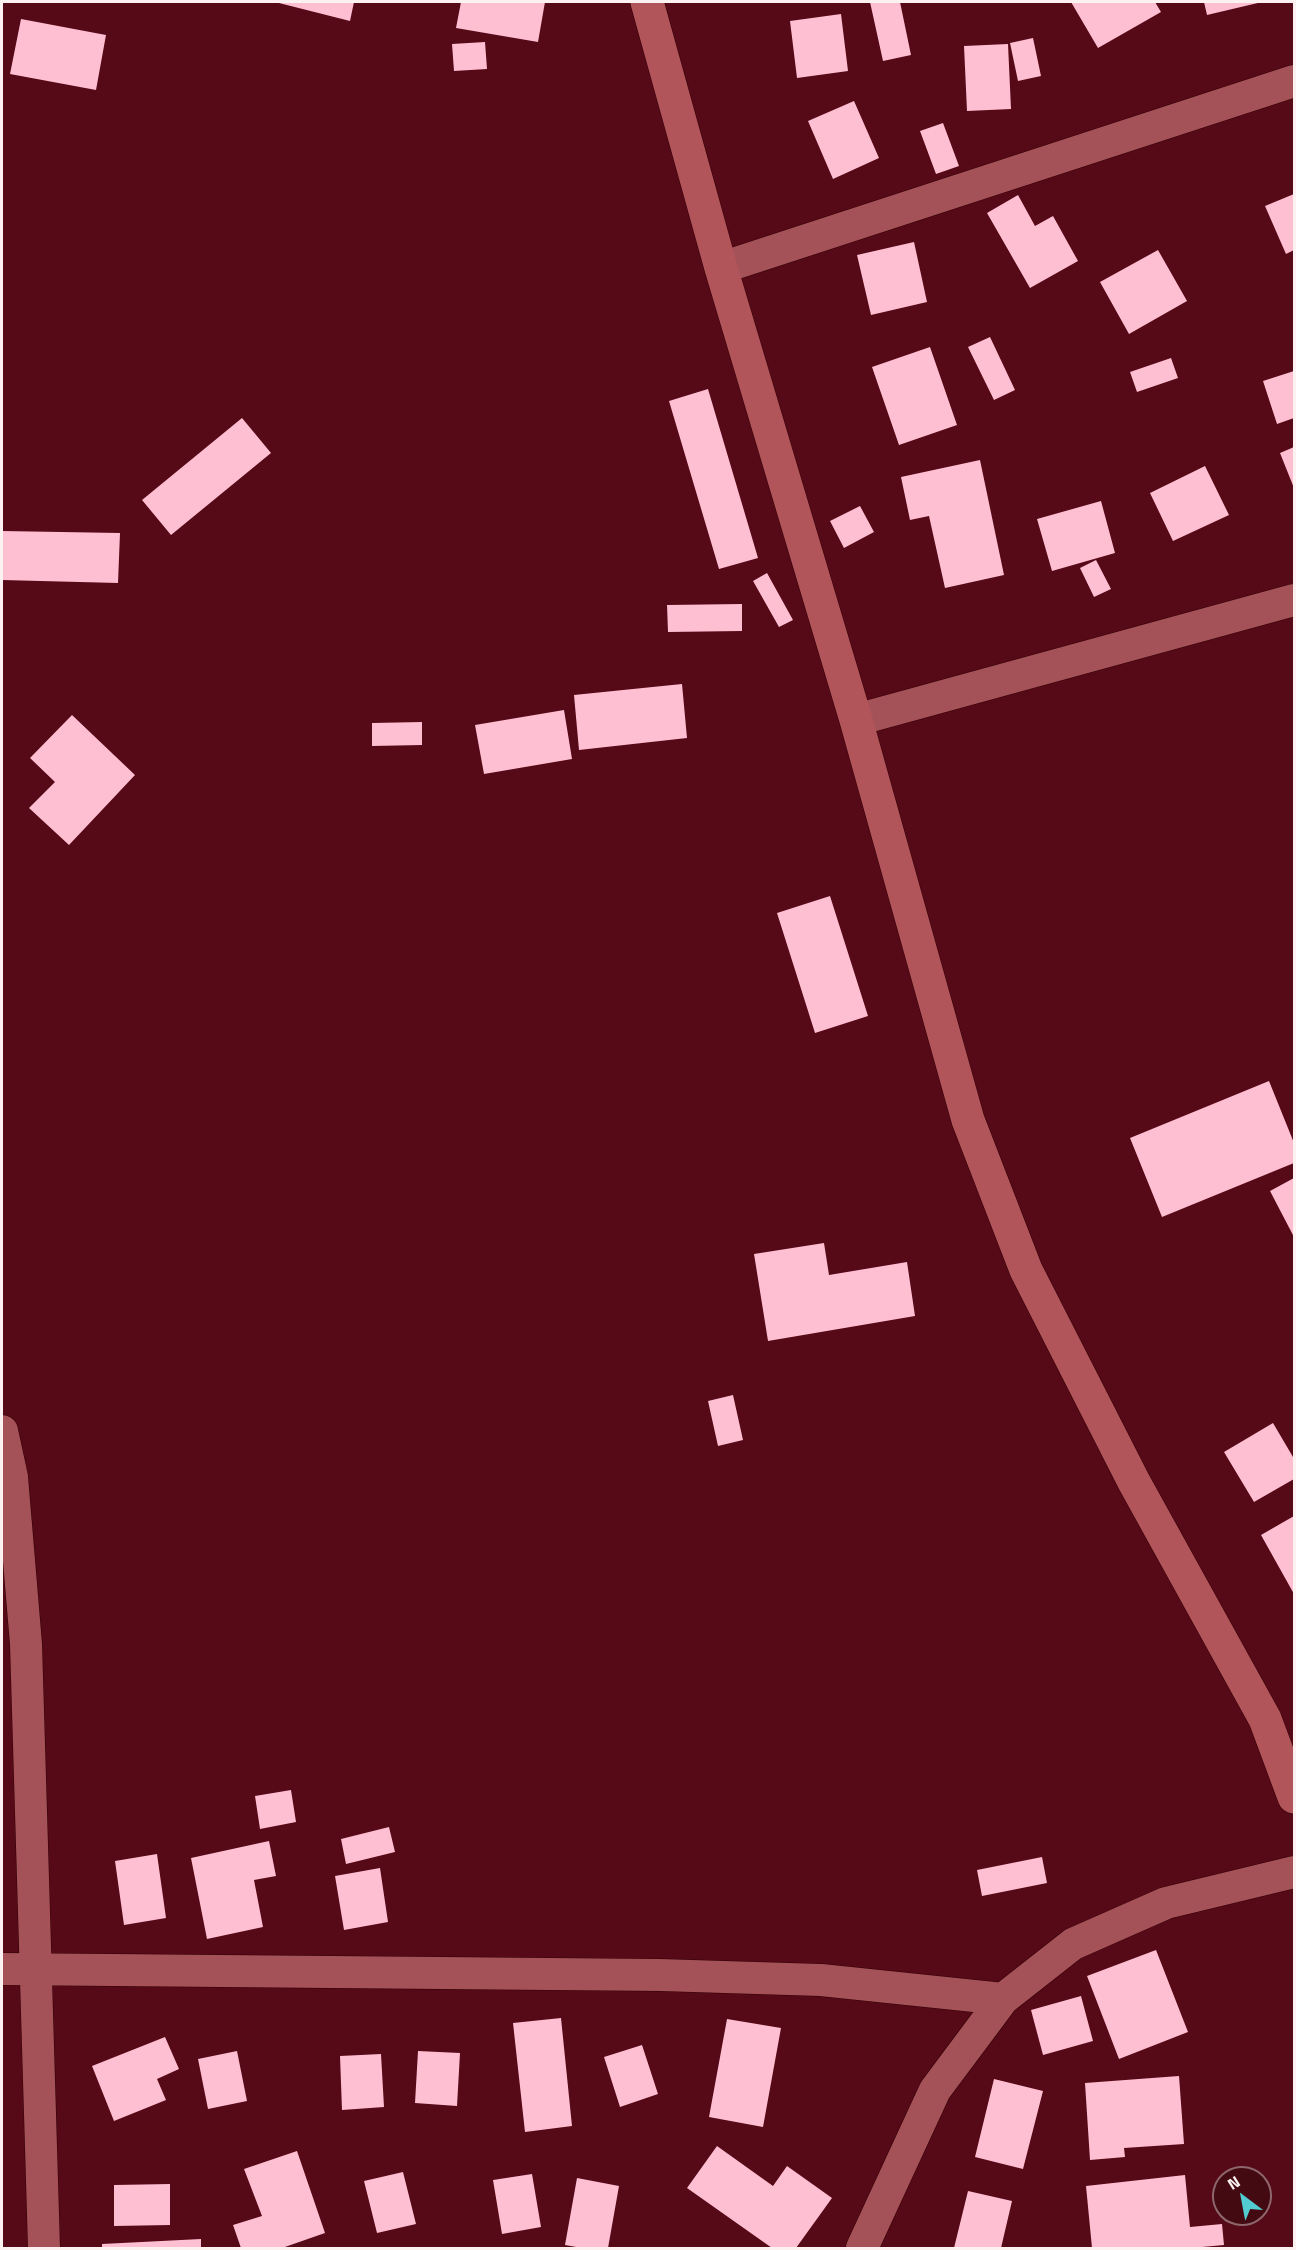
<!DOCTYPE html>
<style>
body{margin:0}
#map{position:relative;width:1296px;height:2250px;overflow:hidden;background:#560917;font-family:"Titillium Web",sans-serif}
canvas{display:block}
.frame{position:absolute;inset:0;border:3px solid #fcf2f2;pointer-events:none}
.north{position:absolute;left:1212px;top:2166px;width:60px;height:60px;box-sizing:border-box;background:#430a12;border:2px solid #8d676c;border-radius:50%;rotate:328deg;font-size:16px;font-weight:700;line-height:24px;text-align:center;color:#fcf2f2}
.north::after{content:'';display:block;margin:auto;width:21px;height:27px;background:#52ccd0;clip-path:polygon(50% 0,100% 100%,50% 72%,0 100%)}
</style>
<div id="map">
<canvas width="1296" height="2250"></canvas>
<div class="frame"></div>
<div class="north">N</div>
</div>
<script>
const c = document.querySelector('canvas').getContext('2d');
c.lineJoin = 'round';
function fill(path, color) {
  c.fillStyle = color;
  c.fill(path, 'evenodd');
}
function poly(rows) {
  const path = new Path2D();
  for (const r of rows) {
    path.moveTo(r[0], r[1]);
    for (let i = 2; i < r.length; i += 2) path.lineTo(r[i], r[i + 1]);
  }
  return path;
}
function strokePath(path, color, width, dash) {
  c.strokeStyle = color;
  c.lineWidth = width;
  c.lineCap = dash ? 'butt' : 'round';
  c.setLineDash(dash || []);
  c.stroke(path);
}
fill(poly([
 [275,2,354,2,350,21],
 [461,2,545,2,538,42,456,28],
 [870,2,900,2,911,55,883,61],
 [1071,2,1155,2,1161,12,1098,48],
 [1204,2,1262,2,1207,15],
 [841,14,848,71,797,78,790,21],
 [21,19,106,35,96,90,10,74],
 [1033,38,1041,76,1018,81,1010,43],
 [485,42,487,69,454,71,452,44],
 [1008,44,1011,109,967,111,964,46],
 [854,101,879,158,833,179,808,121],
 [943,123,959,166,936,174,920,131],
 [1294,194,1294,250,1286,254,1265,206],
 [1018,195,1035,226,1053,216,1078,261,1030,288,987,213],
 [914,242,927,302,871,315,857,255],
 [1158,250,1187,301,1129,334,1100,282],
 [990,337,1015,390,994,400,968,347],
 [930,347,957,425,899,445,872,367],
 [1171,358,1178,378,1137,392,1130,372],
 [1294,371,1294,418,1277,424,1263,381],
 [708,389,758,558,719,569,669,401],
 [242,418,271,453,171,535,142,500],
 [1294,447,1294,488,1280,453],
 [980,460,1004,575,945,588,929,516,910,520,901,477],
 [1205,466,1229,515,1173,541,1150,493],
 [1101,501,1115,553,1052,571,1037,519],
 [860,506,874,532,844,548,830,521],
 [2,531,120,533,118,583,2,580],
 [1096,560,1111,589,1094,597,1080,568],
 [767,573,793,620,779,627,753,581],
 [742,604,742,631,668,632,667,605],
 [682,684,687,738,579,750,574,695],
 [564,710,572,759,484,774,475,725],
 [72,715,135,775,69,845,29,808,55,782,30,758],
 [422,722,422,745,372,746,372,723],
 [830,896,868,1016,815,1033,777,913],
 [1269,1081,1294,1143,1294,1163,1162,1217,1130,1138],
 [1294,1178,1294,1237,1270,1191],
 [824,1243,829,1275,907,1262,915,1316,768,1341,754,1254],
 [733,1395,743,1440,718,1446,708,1401],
 [1273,1423,1293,1457,1294,1456,1294,1479,1254,1502,1224,1452],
 [1294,1516,1294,1594,1261,1535],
 [291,1790,296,1822,260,1829,255,1796],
 [389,1827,395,1852,346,1864,341,1839],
 [269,1841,276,1876,254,1880,263,1927,207,1939,191,1858],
 [157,1854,166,1918,124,1925,115,1861],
 [1042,1857,1047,1883,982,1896,977,1870],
 [380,1868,388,1922,344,1930,335,1876],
 [1156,1950,1188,2032,1119,2059,1087,1976],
 [1081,1996,1093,2041,1043,2055,1031,2010],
 [561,2018,572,2126,525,2132,513,2023],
 [727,2019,781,2028,763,2127,709,2117],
 [165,2037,179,2069,157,2079,166,2100,114,2121,92,2066],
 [642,2045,658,2094,620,2107,604,2057],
 [237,2051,247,2101,208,2109,198,2059],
 [418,2051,460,2053,457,2106,415,2103],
 [381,2054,384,2107,342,2110,340,2056],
 [1179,2076,1184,2144,1124,2148,1125,2157,1090,2160,1085,2083],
 [994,2079,1043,2091,1023,2169,975,2157],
 [717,2146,773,2186,787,2166,832,2198,796,2248,772,2248,687,2188],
 [297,2151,325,2233,282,2248,241,2248,233,2225,262,2216,244,2169],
 [403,2172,416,2224,377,2233,364,2181],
 [532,2174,541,2227,502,2234,493,2180],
 [1185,2175,1190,2227,1222,2224,1224,2245,1191,2248,1092,2248,1086,2186],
 [577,2178,619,2186,608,2248,582,2248,565,2245],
 [170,2184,170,2225,114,2226,114,2185],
 [968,2191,1012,2201,1001,2248,954,2248],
 [201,2239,201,2248,102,2248,102,2244]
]), '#ffbfd3');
const street = poly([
 [721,268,1294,81],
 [856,720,1294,600],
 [2,1431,12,1477,26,1644,44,2248],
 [2,1969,660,1975,821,1980,1003,1999],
 [862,2248,935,2090,1003,1999,1073,1944,1166,1903,1294,1872]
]);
const secondary = poly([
 [647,2,721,268,856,720,968,1120,1026,1270,1134,1482,1265,1719,1294,1797]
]);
strokePath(street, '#320006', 33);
strokePath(secondary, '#320006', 34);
strokePath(street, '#a45257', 32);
strokePath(secondary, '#b1555b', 33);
</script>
